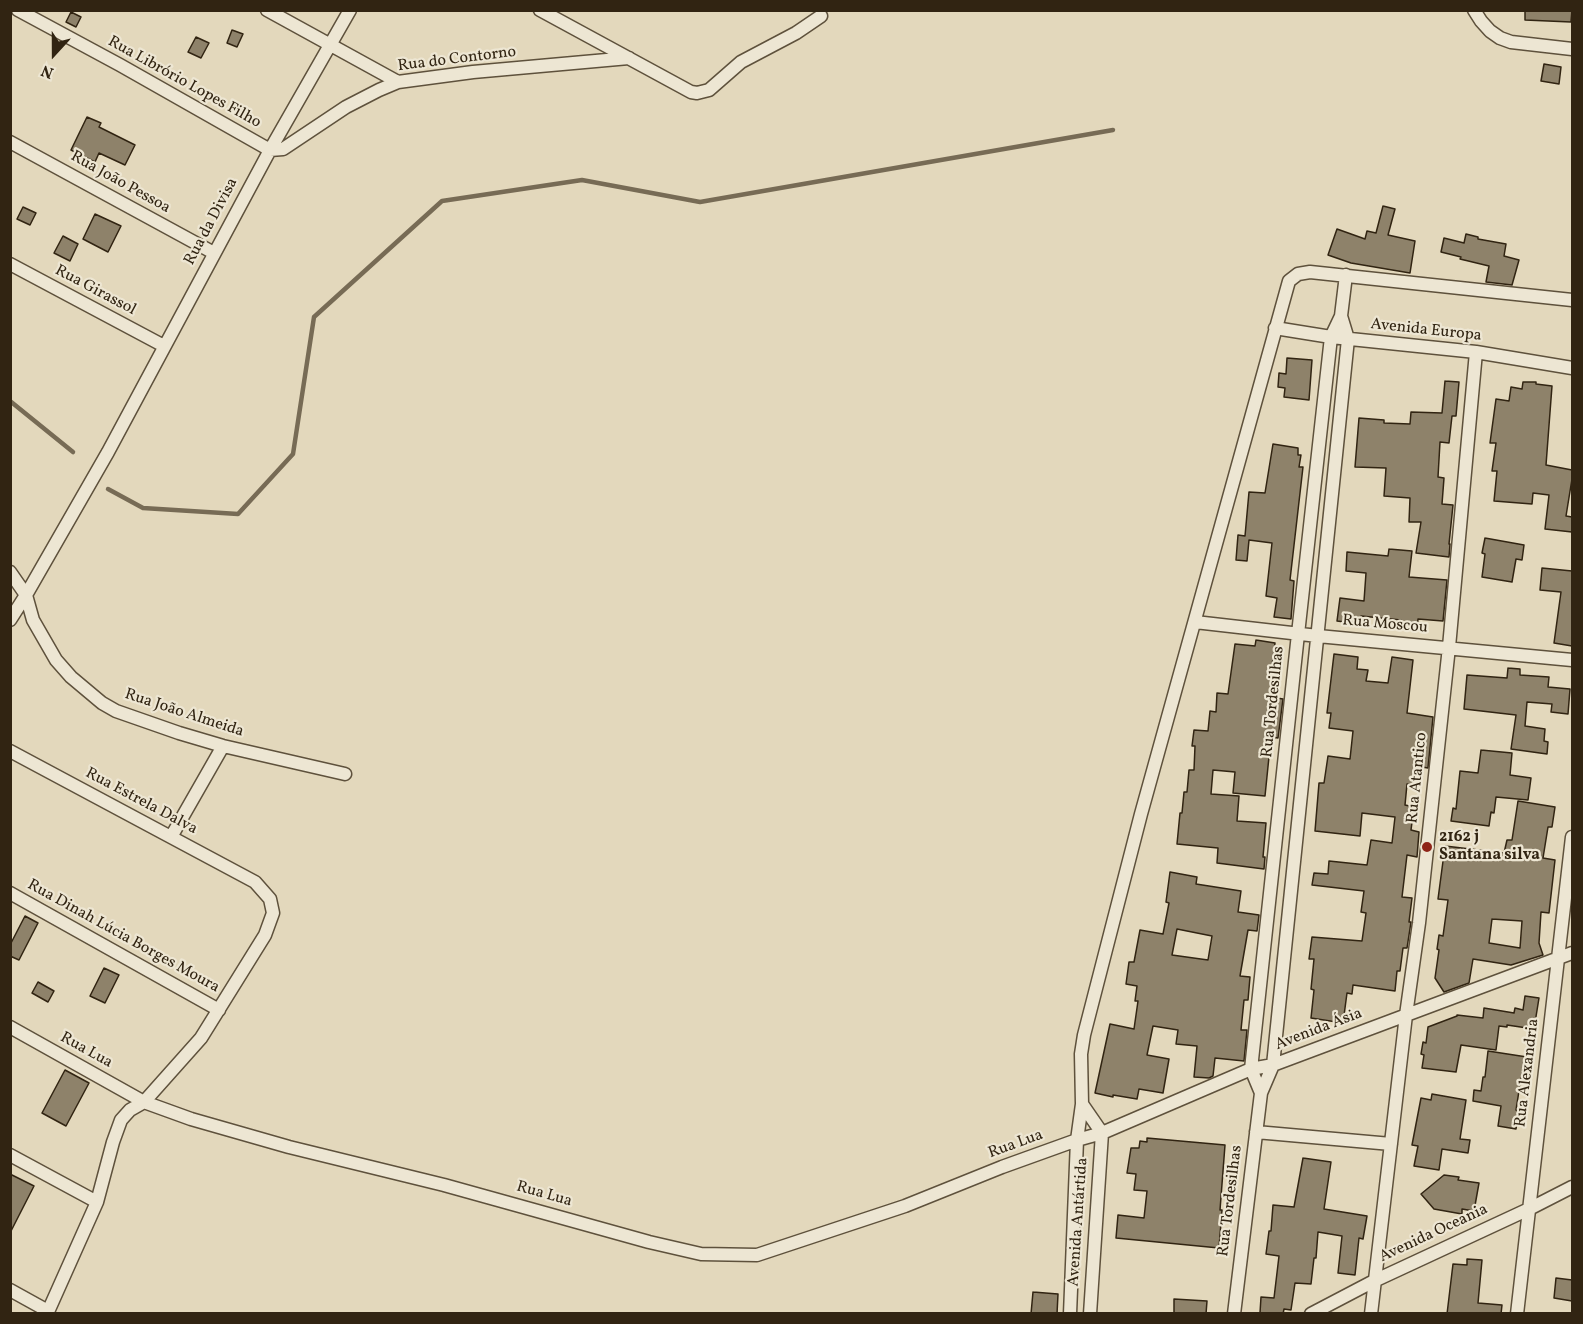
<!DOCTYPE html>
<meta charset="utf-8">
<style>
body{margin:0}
#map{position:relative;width:1583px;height:1324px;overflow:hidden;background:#e3d8bc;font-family:Vollkorn,serif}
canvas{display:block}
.frame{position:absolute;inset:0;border:12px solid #312412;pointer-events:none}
.north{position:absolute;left:24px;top:24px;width:60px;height:60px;-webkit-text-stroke:4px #ede6d3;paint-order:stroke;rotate:201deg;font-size:16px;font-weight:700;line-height:24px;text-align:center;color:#312412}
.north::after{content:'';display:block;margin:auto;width:21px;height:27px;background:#312412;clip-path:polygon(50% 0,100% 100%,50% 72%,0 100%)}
</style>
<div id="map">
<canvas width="1583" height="1324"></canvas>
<div class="frame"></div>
<div class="north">N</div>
</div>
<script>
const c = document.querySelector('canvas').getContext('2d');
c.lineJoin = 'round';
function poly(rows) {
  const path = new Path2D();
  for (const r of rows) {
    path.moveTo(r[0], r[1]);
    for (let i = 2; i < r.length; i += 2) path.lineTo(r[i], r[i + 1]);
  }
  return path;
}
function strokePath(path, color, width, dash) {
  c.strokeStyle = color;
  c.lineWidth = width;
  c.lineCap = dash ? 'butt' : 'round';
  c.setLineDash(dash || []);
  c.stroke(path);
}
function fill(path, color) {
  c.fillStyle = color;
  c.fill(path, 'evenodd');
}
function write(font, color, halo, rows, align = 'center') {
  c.font = font + ' Vollkorn,serif';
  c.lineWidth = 4.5;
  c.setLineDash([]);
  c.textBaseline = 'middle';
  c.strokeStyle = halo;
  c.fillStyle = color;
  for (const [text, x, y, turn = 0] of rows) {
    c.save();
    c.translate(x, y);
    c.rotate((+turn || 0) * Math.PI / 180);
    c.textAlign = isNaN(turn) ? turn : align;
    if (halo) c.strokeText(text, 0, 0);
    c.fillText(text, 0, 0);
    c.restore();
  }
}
strokePath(poly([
 [10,401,73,452],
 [108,489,143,508,238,514,293,454,314,317,442,201,582,180,700,202,1113,130]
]), '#776b55', 4.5);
const building = poly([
 [1525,10,1572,10,1571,22,1525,20,1525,10],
 [71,12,81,17,76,27,66,22,71,12],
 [232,30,243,34,237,47,227,43,232,30],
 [196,37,209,43,201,58,188,52,196,37],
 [1544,64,1561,67,1559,84,1541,81,1544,64],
 [87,117,101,123,99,127,135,145,125,165,99,153,95,162,71,150,87,117],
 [1383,206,1395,209,1388,235,1415,241,1410,273,1351,263,1328,255,1337,229,1365,239,1367,231,1376,233,1383,206],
 [23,207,36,213,30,225,17,219,23,207],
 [95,214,121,226,108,252,83,239,95,214],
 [1466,234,1478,237,1478,239,1506,244,1504,256,1519,260,1512,285,1486,282,1489,266,1460,259,1461,257,1441,252,1444,238,1464,243,1466,234],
 [63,236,78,244,70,261,54,253,63,236],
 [1287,358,1312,360,1309,400,1284,397,1285,388,1278,387,1279,373,1286,374,1287,358],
 [1445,381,1459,382,1456,416,1452,416,1449,443,1440,442,1438,477,1444,478,1442,504,1453,505,1449,544,1450,544,1449,557,1416,553,1421,522,1409,522,1410,498,1384,496,1386,468,1355,467,1359,418,1384,420,1384,423,1410,424,1411,412,1442,413,1445,381],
 [1523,382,1536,382,1536,384,1552,386,1546,465,1572,470,1572,479,1566,516,1572,517,1572,532,1545,529,1549,495,1533,493,1532,504,1494,501,1497,471,1492,471,1496,443,1490,443,1496,399,1509,401,1511,387,1522,389,1523,382],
 [1273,444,1298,448,1298,455,1301,455,1299,467,1303,467,1290,580,1294,581,1291,619,1274,617,1277,598,1266,596,1272,543,1249,540,1247,561,1236,560,1238,535,1245,536,1249,492,1265,493,1273,444],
 [1485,538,1524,545,1522,560,1516,559,1512,582,1482,577,1485,554,1482,553,1485,538],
 [1389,549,1412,551,1409,577,1447,580,1443,621,1418,619,1417,629,1401,628,1401,620,1361,616,1360,624,1337,621,1340,598,1364,601,1366,573,1346,571,1347,552,1388,556,1389,549],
 [1542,568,1572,571,1572,646,1554,643,1561,592,1540,590,1542,568],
 [1256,640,1275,643,1271,673,1279,674,1277,698,1283,699,1278,738,1271,737,1265,796,1233,793,1235,772,1213,770,1211,794,1239,796,1237,821,1266,823,1263,857,1265,857,1264,869,1217,863,1218,848,1177,844,1180,813,1182,813,1184,792,1187,792,1189,770,1194,770,1195,746,1192,746,1194,730,1208,731,1210,711,1216,712,1217,693,1228,694,1235,644,1255,646,1256,640],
 [1334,654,1358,657,1357,669,1368,670,1366,681,1388,683,1392,657,1413,660,1407,713,1433,717,1428,768,1416,766,1414,785,1407,784,1405,805,1414,807,1411,830,1419,832,1417,857,1407,855,1402,897,1412,898,1409,922,1411,922,1407,948,1403,948,1400,971,1397,971,1395,991,1353,985,1352,994,1347,993,1343,1023,1311,1018,1314,990,1311,989,1314,959,1309,959,1312,937,1362,941,1366,913,1361,912,1364,891,1312,885,1314,873,1328,874,1329,861,1367,865,1371,840,1392,843,1395,817,1362,813,1360,836,1315,831,1319,783,1324,783,1328,756,1350,759,1353,731,1329,728,1331,713,1327,713,1334,654],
 [1508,668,1520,669,1520,675,1549,677,1548,687,1570,689,1568,714,1551,712,1552,704,1527,702,1525,726,1545,729,1544,741,1548,742,1547,754,1511,749,1516,715,1464,709,1467,675,1507,678,1508,668],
 [1481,750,1512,753,1510,775,1531,778,1528,800,1496,797,1494,813,1491,812,1489,826,1451,821,1453,808,1456,809,1460,771,1478,773,1481,750],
 [1518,801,1555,807,1552,827,1548,827,1543,858,1555,860,1549,913,1541,912,1539,943,1543,955,1511,965,1473,959,1469,983,1444,992,1435,978,1439,950,1437,949,1439,935,1443,936,1448,900,1438,899,1445,846,1504,853,1507,840,1512,840,1518,801],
 [1492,919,1522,921,1520,948,1489,943,1492,919],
 [1170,872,1197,877,1196,884,1241,891,1238,912,1259,915,1257,931,1248,930,1240,976,1250,977,1248,1000,1244,1000,1241,1030,1247,1030,1244,1061,1215,1058,1213,1076,1209,1078,1194,1077,1197,1046,1176,1044,1178,1030,1153,1026,1147,1055,1169,1059,1163,1093,1139,1089,1137,1099,1113,1095,1113,1097,1095,1093,1110,1024,1134,1029,1138,1001,1135,1001,1137,986,1126,984,1129,962,1134,962,1140,930,1163,934,1169,903,1166,902,1170,872],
 [1177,929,1212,936,1208,960,1172,955,1177,929],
 [25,916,38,923,19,960,10,956,10,945,25,916],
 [104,968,119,975,105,1003,90,996,104,968],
 [38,982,54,991,48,1002,32,993,38,982],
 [1525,996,1539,998,1534,1029,1507,1025,1507,1027,1499,1026,1496,1050,1461,1045,1456,1072,1422,1068,1424,1055,1421,1054,1423,1042,1426,1043,1428,1027,1457,1016,1457,1015,1483,1018,1484,1008,1514,1013,1515,1008,1523,1010,1525,996],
 [1488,1051,1527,1057,1524,1079,1521,1078,1516,1110,1519,1111,1516,1129,1498,1126,1501,1106,1473,1101,1474,1090,1481,1091,1483,1077,1485,1077,1488,1051],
 [65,1070,89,1083,66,1126,42,1113,65,1070],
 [1432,1094,1466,1100,1460,1139,1470,1140,1468,1153,1442,1149,1439,1170,1414,1166,1418,1146,1412,1145,1421,1098,1431,1100,1432,1094],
 [1147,1138,1225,1145,1220,1210,1222,1210,1219,1248,1116,1238,1118,1215,1144,1218,1147,1191,1134,1190,1136,1174,1127,1173,1131,1148,1139,1148,1140,1141,1147,1142,1147,1138],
 [1303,1158,1331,1162,1324,1209,1367,1216,1363,1239,1359,1238,1355,1275,1338,1273,1342,1236,1318,1232,1316,1258,1314,1258,1311,1284,1295,1283,1291,1310,1284,1309,1283,1314,1260,1313,1261,1297,1274,1298,1279,1256,1266,1254,1269,1231,1271,1231,1273,1205,1294,1207,1303,1158],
 [10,1174,34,1186,10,1233,10,1174],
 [1444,1175,1459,1177,1458,1180,1479,1183,1474,1211,1462,1209,1462,1214,1434,1209,1421,1194,1444,1175],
 [1467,1259,1482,1260,1478,1303,1502,1305,1501,1314,1447,1314,1453,1264,1467,1265,1467,1259],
 [1556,1278,1572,1280,1572,1301,1554,1298,1556,1278],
 [1033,1292,1058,1294,1057,1314,1031,1314,1033,1292],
 [1174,1299,1207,1301,1206,1314,1174,1314,1174,1299]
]);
fill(building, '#8e826a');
strokePath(building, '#312412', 1.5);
const street = poly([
 [18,10,120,65,270,150,283,149,346,107,379,90,398,82,473,72,629,58],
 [267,10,398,82],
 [540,10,691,92,697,93,709,90,741,62,796,33,821,16],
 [1474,10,1481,21,1490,31,1500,38,1511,42,1572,49],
 [10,142,214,253],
 [10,264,164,346],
 [1275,328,1331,337,1476,352,1572,368],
 [10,572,26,595,33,620,56,660,71,677,102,703,116,711,179,733,223,746,345,774],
 [10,620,26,595,108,452,270,150,350,10],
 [1195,622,1318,636,1572,660],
 [10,751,255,882,270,899,273,913,265,935,201,1038,144,1102,130,1110,121,1120,113,1142,97,1202,47,1314],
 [171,837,223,746],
 [10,893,219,1010],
 [10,1027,144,1102,191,1119,289,1147,444,1185,649,1242,701,1254,757,1255,905,1206,1002,1167,1077,1140,1102,1133,1251,1069,1273,1065,1572,953],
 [1261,1093,1251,1069,1298,634,1331,337,1341,316,1346,275],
 [1082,1104,1102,1133,1090,1314],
 [1256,1132,1391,1144],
 [10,1155,97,1202],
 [10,1290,48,1311],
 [1070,1314,1077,1140,1082,1104,1081,1054,1084,1035,1141,814,1289,281,1298,274,1310,272,1572,300],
 [1234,1314,1261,1093,1273,1065,1348,339,1341,316],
 [1311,1314,1374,1281,1529,1209,1572,1187],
 [1371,1314,1406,1015,1419,923,1449,647,1476,352],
 [1517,1314,1572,837]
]);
strokePath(street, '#5e513c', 15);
strokePath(street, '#ede6d3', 12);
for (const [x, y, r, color] of [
 [1427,847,6,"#8f2418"]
]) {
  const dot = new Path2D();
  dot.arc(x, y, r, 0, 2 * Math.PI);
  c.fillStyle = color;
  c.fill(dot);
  strokePath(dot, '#ede6d3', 2);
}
write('16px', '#312412', '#ede6d3', [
 ["Rua do Contorno",457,60,-7],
 ["Rua Librório Lopes Filho",184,83,29],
 ["Rua João Pessoa",120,183,29],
 ["Rua da Divisa",212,222,-62],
 ["Rua Girassol",95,291,28],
 ["Avenida Europa",1426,331,6],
 ["Rua Moscou",1385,625,5],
 ["Rua Tordesilhas",1274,702,-84],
 ["Rua João Almeida",184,714,18],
 ["Rua Atantico",1418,778,-84],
 ["Rua Estrela Dalva",141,802,28],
 ["Rua Dinah Lúcia Borges Moura",123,937,29],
 ["Avenida Ásia",1319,1030,-21],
 ["Rua Lua",86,1051,29],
 ["Rua Alexandria",1528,1073,-83],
 ["Rua Lua",1016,1145,-20],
 ["Rua Lua",544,1195,16],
 ["Rua Tordesilhas",1231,1201,-83],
 ["Avenida Antártida",1079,1222,-86],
 ["Avenida Oceania",1434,1234,-25]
]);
write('bold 16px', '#312412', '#ede6d3', [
 ["2162 j",1439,838],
 ["Santana silva",1439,856]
], 'left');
</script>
